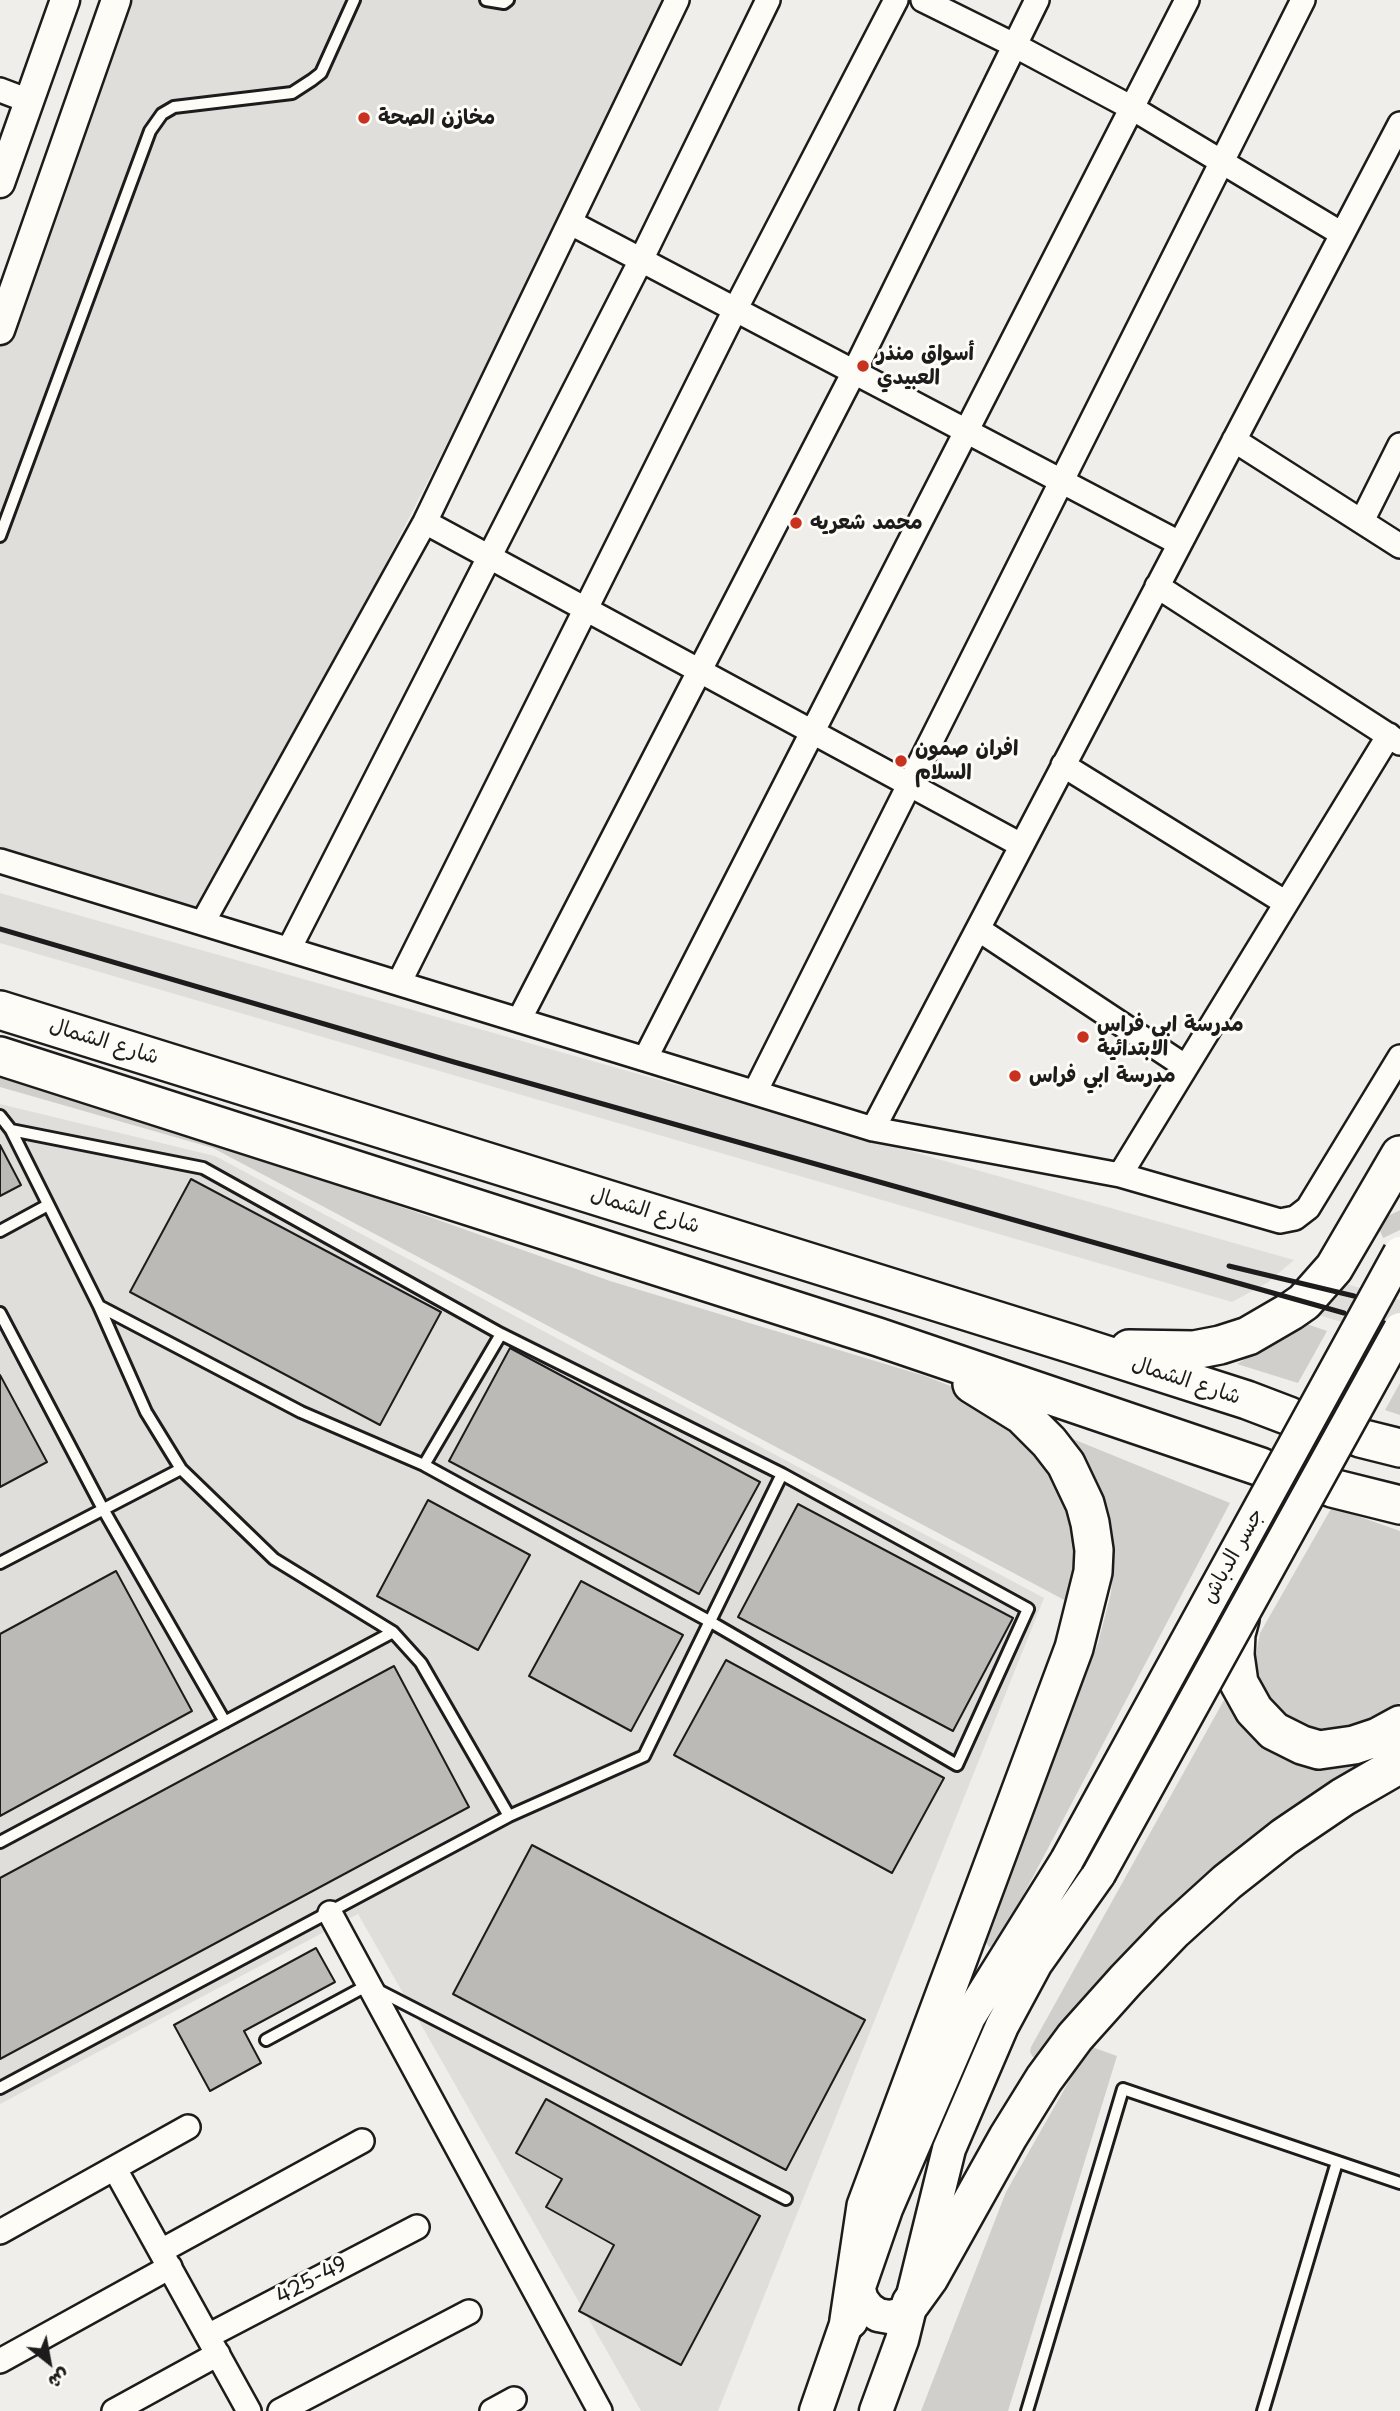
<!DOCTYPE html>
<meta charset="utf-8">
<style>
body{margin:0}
#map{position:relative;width:1400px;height:2411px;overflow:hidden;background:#f0eeea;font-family:"Playpen Sans","Playpen Sans Arabic",sans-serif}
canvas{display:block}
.north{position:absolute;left:14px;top:2327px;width:70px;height:70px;-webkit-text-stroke:5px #fdfcf7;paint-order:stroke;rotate:149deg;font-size:19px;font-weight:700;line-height:28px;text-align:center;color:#1c1c1c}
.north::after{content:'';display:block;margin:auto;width:24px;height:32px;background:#1c1c1c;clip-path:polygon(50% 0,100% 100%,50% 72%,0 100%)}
</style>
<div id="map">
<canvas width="1400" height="2411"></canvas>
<div class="north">ش</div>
</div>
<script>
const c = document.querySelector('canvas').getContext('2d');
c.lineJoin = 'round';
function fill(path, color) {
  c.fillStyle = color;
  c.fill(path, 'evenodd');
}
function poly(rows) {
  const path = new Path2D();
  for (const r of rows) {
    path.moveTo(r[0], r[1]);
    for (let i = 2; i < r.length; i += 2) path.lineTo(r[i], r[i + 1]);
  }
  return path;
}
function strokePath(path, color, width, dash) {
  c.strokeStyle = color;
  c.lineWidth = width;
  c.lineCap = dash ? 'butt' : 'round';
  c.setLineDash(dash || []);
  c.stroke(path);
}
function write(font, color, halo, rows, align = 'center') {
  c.font = font + ' "Playpen Sans","Playpen Sans Arabic",sans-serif';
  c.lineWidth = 6;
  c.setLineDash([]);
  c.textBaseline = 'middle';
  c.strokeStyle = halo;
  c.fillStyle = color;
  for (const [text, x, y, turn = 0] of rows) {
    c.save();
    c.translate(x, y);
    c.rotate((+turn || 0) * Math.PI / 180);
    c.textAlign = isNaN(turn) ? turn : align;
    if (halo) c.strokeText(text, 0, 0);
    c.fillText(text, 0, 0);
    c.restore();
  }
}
fill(poly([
 [114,0,673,0,203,922,0,861,0,325],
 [0,893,1294,1260,1267,1283,1232,1302,0,943],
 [0,1104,215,1156,1044,1598,718,2411,641,2411,358,1914,0,2104],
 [1340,1282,1400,1300,1400,1341,1313,1313]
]), '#e0deda');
fill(poly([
 [0,1074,300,1171,610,1281,925,1376,961,1390,991,1405,1051,1463,1081,1545,1070,1603,213,1148,0,1087],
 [1304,1323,1327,1331,1298,1383,1237,1364],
 [1400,1383,1400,1415,1385,1410],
 [1063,1435,1230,1503,997,1945,989,1947,985,1941,1098,1643,1111,1593,1113,1564,1111,1535,1105,1507],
 [1332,1507,1400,1531,1400,1703,1357,1725,1325,1729,1308,1726,1282,1712,1271,1702,1263,1688,1255,1660,1260,1633],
 [1224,1700,1238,1722,1255,1739,1276,1754,1301,1763,1340,1766,1359,1762,1400,1742,1037,2058,1033,2057,1030,2052,1031,2047],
 [1089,2046,1117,2056,1008,2411,921,2411,1006,2192]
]), '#d0cfcc');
const building = poly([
 [0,1145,21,1185,0,1196,0,1145],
 [191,1179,441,1312,380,1425,130,1292,191,1179],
 [510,1348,760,1482,699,1594,449,1461,510,1348],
 [0,1375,47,1462,0,1487,0,1375],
 [428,1500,530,1555,478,1650,377,1596,428,1500],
 [798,1504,1013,1618,953,1731,738,1617,798,1504],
 [116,1571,192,1711,0,1816,0,1634,116,1571],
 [581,1581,683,1635,631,1731,529,1676,581,1581],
 [726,1660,944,1778,892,1873,674,1755,726,1660],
 [394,1666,469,1807,0,2059,0,1878,394,1666],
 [532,1845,865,2020,786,2170,453,1994,532,1845],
 [316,1948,335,1982,244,2031,261,2063,210,2091,174,2025,316,1948],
 [546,2099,760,2216,681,2365,579,2311,614,2245,546,2207,562,2179,516,2153,546,2099]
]);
fill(building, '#bbbab6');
strokePath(building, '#1c1c1c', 2);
strokePath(poly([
 [1396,1161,1390,1175,1388,1191,1389,1207,1400,1230]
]), '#d0cecb', 37, [37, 18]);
const service = poly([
 [486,0,504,3,508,0],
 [0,536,150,131,162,114,174,107,292,93,312,80,321,73,354,0],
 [0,1116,11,1130],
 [0,1231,48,1205],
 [99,1306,301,1412,424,1465,709,1621,957,1765,1028,1609,782,1474,501,1334,203,1168,11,1130,99,1306,146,1412,181,1469,274,1559,393,1632,421,1663,509,1816],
 [0,1313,103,1509,225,1722],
 [424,1465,501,1334],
 [0,1563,181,1469],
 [0,1842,393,1632],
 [266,2040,368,1985,786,2199],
 [0,2088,509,1816,644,1756,782,1474],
 [1027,2411,1123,2089,1400,2183],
 [1263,2411,1337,2162]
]);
const minor = poly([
 [923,0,1014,45,1132,108,1342,234],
 [0,90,29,101],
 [571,223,1179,543],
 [1234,440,1400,546],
 [1362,521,1400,445],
 [425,522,1021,845],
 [1157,586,1400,743],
 [1063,765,1286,903],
 [0,861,873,1129,1120,1175,1280,1221,1295,1218,1308,1208,1400,1057],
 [203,922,425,522,677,0],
 [978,929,1186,1067],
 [289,949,641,260,768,0],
 [399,983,735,310,896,0],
 [519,1020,854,372,1037,0],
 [645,1059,1187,0],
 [755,1092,1303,0],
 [873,1129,1400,124],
 [1120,1175,1389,735],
 [330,1913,600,2411],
 [115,2169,249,2411],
 [0,2232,188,2127],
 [161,2251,362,2141],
 [208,2336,417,2227],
 [0,2361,170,2267],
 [114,2411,218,2354],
 [280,2411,469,2312],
 [492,2411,514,2399]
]);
const tertiary = poly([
 [0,183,65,0],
 [0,330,116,0]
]);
const secondary = poly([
 [859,2290,862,2300,869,2309,878,2315,889,2317,900,2315,909,2310],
 [816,2411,886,2209,969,2017,1067,1860],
 [876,2411,902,2340,949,2149,1002,2026,1036,1963,1099,1874]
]);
const trunk = poly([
 [0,1010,1072,1344,1247,1400,1289,1416],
 [0,1056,878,1337,1261,1467],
 [1129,1349,1194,1350,1220,1345,1248,1336,1291,1311,1304,1302,1334,1268,1400,1155],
 [1360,1438,1400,1448],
 [1332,1488,1400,1505],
 [1240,1619,1236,1634,1235,1655,1239,1683,1254,1710,1274,1731,1302,1745,1319,1750,1354,1745,1378,1737,1400,1725],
 [911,2303,929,2278,1008,2137,1044,2079,1075,2037,1126,1980,1173,1931,1227,1882,1284,1837,1343,1797,1400,1764],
 [849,2320,866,2206,1074,1648,1093,1572,1094,1550,1090,1523,1085,1504,1066,1464,1049,1442,1022,1415,972,1384]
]);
strokePath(service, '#1c1c1c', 16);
strokePath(minor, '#1c1c1c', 28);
strokePath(tertiary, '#1c1c1c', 33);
strokePath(secondary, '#1c1c1c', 37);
strokePath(trunk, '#1c1c1c', 42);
strokePath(service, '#fdfcf7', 10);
strokePath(minor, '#fdfcf7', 23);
strokePath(tertiary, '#fdfcf7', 28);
strokePath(secondary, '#fdfcf7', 32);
strokePath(trunk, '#fdfcf7', 37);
strokePath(poly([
 [0,929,454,1062,1344,1313],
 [1229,1266,1354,1296]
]), '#1c1c1c', 5);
const secondaryBridge = poly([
 [1067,1860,1400,1253],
 [1099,1874,1400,1329]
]);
strokePath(secondaryBridge, '#1c1c1c', 37, []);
strokePath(secondaryBridge, '#fdfcf7', 32);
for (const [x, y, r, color] of [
 [364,118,7,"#c8321e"],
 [863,366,7,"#c8321e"],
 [796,523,7,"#c8321e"],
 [901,761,7,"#c8321e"],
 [1083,1037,7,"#c8321e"],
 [1015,1076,7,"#c8321e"]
]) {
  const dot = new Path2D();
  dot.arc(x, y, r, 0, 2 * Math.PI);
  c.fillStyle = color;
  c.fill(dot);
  strokePath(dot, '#fdfcf7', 2.5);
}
write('bold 21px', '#1c1c1c', '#fdfcf7', [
 ["مخازن الصحة",378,118],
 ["أسواق منذر",877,354],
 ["العبيدي",877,378],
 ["محمد شعريه",810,523],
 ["افران صمون",915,749],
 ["السلام",915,773],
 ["مدرسة ابي فراس",1097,1025],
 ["الابتدائية",1097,1049],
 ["مدرسة ابي فراس",1029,1076]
], 'left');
write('21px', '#1c1c1c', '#fdfcf7', [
 ["شارع الشمال",104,1042,17],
 ["شارع الشمال",645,1211,17],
 ["شارع الشمال",1186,1381,18],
 ["جسر الدباش",1233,1556,-61],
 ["425-49",312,2281,-28]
]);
</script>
